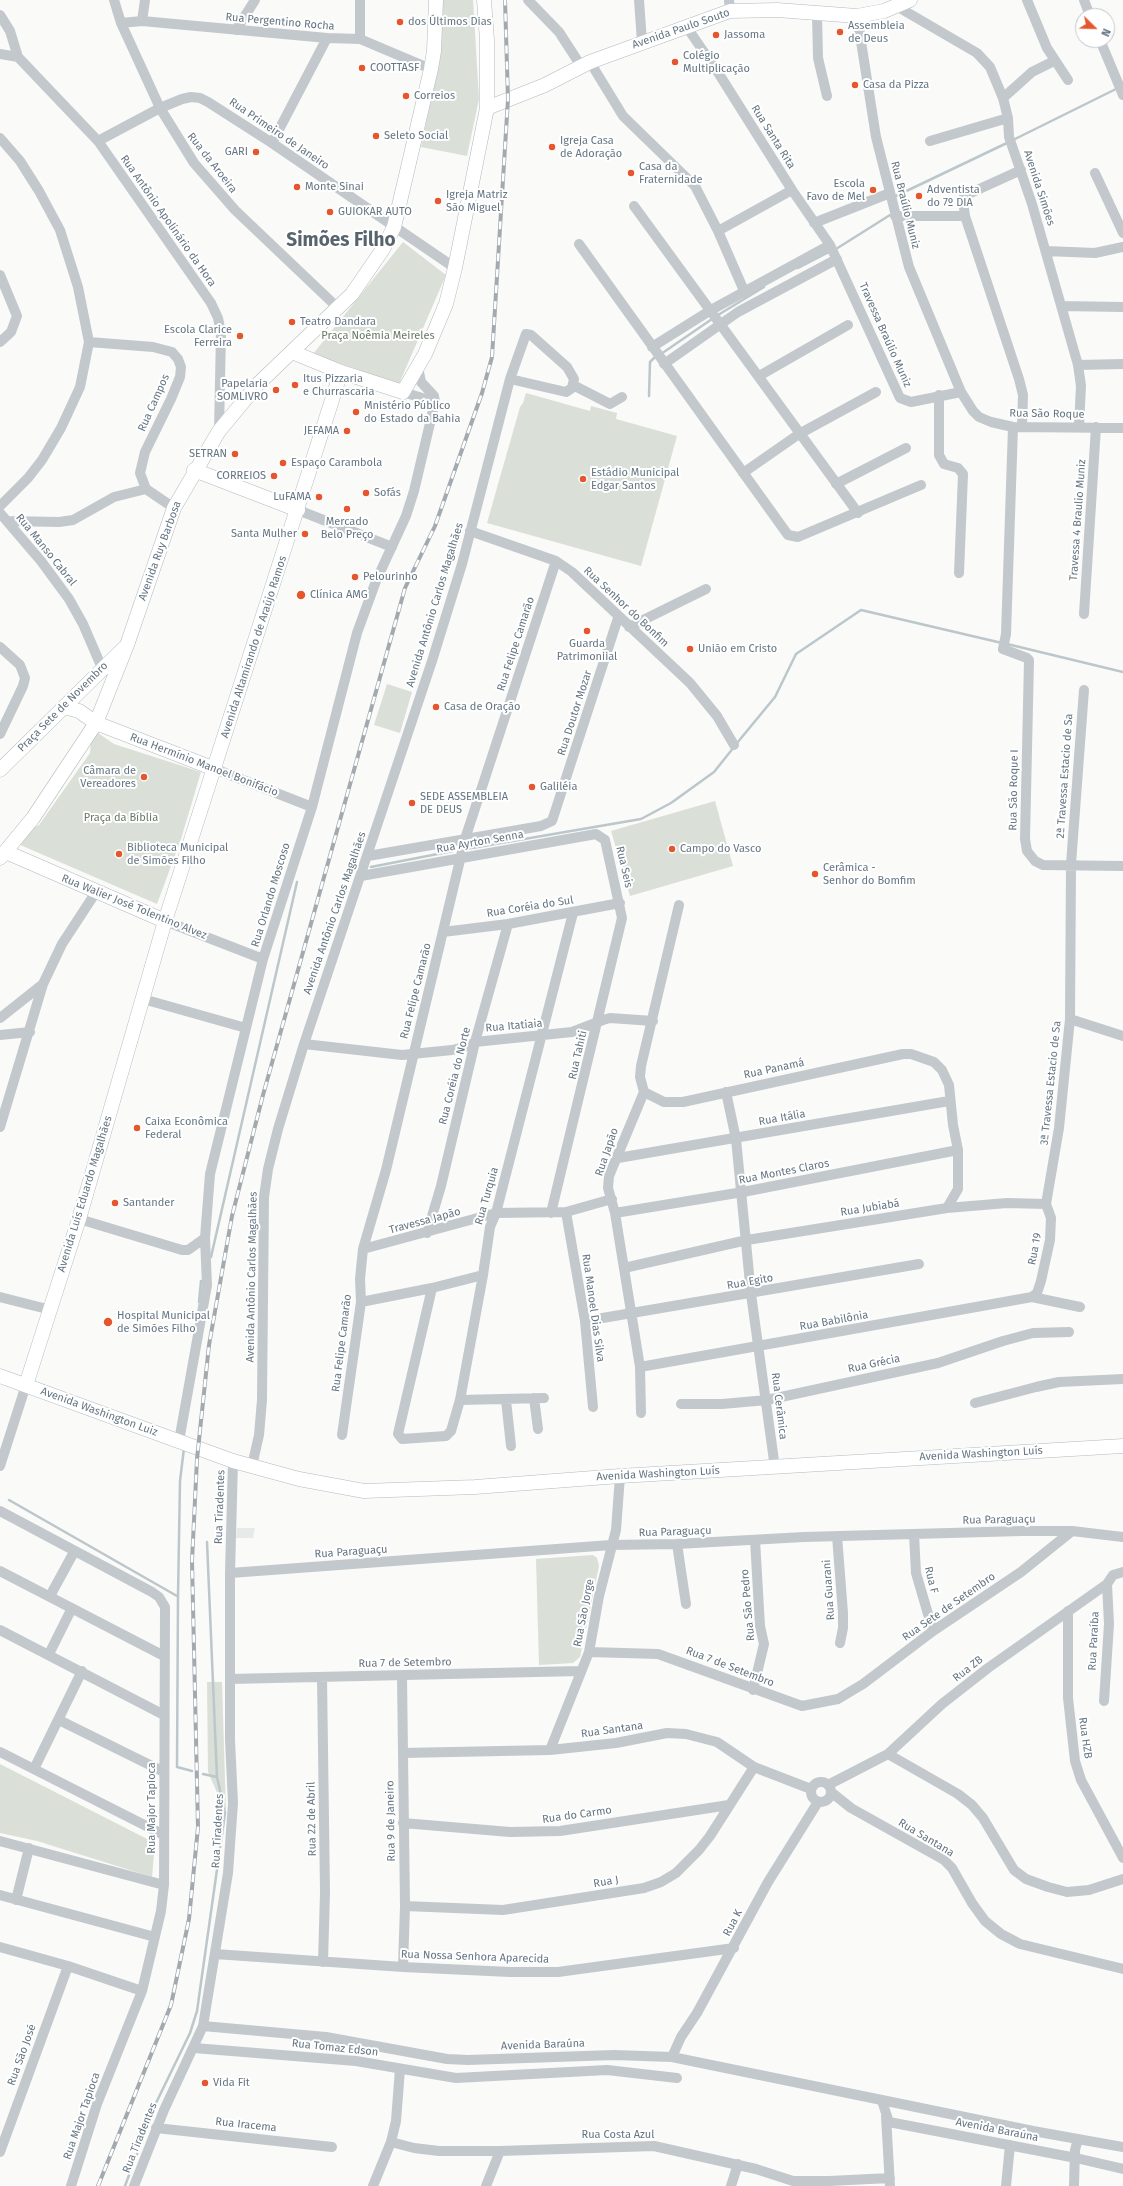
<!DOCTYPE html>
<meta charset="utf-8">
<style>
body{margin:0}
#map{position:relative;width:1123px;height:2186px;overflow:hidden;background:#fafaf8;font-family:"Fira Sans",sans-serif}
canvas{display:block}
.north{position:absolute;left:1075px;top:8px;width:40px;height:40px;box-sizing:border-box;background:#fff;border:1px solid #c1c8cd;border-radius:50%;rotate:113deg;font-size:11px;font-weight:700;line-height:16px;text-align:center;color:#657683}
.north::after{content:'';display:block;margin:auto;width:14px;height:18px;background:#e4572e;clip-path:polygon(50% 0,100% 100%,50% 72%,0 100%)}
</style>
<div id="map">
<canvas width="1123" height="2186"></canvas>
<div class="north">N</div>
</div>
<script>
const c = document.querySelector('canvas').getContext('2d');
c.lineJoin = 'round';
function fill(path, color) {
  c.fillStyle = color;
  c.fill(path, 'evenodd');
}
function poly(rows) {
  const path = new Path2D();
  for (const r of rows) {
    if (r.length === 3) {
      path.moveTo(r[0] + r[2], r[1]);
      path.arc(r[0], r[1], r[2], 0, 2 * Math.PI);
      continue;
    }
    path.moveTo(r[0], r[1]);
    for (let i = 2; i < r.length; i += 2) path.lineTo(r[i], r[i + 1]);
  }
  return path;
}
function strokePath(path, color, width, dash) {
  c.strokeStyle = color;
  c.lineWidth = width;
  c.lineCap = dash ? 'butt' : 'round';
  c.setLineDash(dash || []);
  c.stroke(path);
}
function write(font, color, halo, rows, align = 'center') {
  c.font = font + ' "Fira Sans",sans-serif';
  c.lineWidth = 4;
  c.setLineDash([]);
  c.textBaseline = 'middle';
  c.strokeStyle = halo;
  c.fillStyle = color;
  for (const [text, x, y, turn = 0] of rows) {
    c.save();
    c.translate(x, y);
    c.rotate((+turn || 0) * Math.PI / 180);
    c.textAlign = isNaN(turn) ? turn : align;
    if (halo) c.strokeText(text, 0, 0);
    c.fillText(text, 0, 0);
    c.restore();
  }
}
fill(poly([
 [237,1528,255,1528,253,1538,236,1538]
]), '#e8e9e9');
fill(poly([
 [441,0,473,0,479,99,467,156,421,147,440,58],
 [403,242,446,275,399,384,313,354],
 [526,393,590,411,591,406,617,413,616,419,677,436,641,566,487,523,520,407,523,403],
 [387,684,412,692,400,733,374,725],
 [98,733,114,744,201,772,181,839,157,904,18,844,24,832,39,825,90,753,91,742],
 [715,801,733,866,630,896,611,831],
 [593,1555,597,1558,599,1566,580,1657,573,1663,539,1665,536,1559],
 [207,1682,222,1682,226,1813,208,1772],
 [0,1764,155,1843,152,1877,37,1841,0,1833]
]), '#dadfd7');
strokePath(poly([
 [1013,140,1118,88],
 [896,196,1009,142],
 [836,249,890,215],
 [798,268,829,252],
 [718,315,764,287],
 [661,354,712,319],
 [649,396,650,362,654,358],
 [1007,644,1123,672],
 [737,743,775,697,796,654,861,610,1002,643],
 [466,849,641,819,671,803,714,772,734,747],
 [371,867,453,851],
 [211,1257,297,882],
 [199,1302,201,1281],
 [184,1448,180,1481,178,1596,177,1767,192,1771],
 [9,1500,177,1596],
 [207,1542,217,1777],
 [125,2186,156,2103,190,2033,197,2011,225,1813,217,1777,203,1774]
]), '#bbc7cb', 2.5);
const secondary = poly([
 [487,108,545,85,590,62,730,11,777,10,857,16,884,11,910,0],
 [292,352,341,372,403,392,425,354,446,304,455,268,487,108,487,40,484,0],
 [194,470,298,510],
 [64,707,79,711,96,723,215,769],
 [0,770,124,648],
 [6,852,165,921],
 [0,858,33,818,96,723,127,645,174,508,219,431,258,384,352,294,383,249,394,227,431,69,434,51,436,0],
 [0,1376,233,1461,299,1479,364,1491,475,1487,620,1476,1123,1446],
 [26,1385,79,1219,165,921,341,372]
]);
strokePath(secondary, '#b3babf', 15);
strokePath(poly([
 [114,0,121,23,160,108,194,163,235,210,338,308],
 [528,0,559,32,581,66],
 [639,0,642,42],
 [729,0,730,11],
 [1027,0,1047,48,1068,80],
 [1084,0,1090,16],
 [898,7,977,53,990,67,1003,98,1008,118,1009,137,1032,204,1078,365,1081,386,1079,426],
 [817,14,818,58,827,96],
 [0,15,10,31,18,57,98,141,211,303,218,318,221,333,219,431],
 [857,16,876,137,909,267,961,392,973,411,979,417,991,422,1013,427,1123,428],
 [142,21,145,0],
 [121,23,142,21,327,38,360,39,431,69],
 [686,26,719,74,792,190,830,245,900,398,911,402,961,392],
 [236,30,255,0],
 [360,39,360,0],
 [1100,40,1123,95],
 [0,54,18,57],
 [590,62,623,116,695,186,718,231,745,293],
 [1003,98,1032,72,1054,61],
 [0,138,20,161,39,191,60,230,78,287,89,342,80,387,61,428,42,460,28,478,0,506],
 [98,141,160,108,182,99,191,97,200,98,208,102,272,143,455,268],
 [930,141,1008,118],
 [272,143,327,38],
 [1095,173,1123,233],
 [634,206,858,513],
 [895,216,965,216,1019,379,1023,395,1022,427],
 [965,216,963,200,964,196,1021,170],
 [814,223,890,193],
 [718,231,792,190],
 [579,244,788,535,798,537,921,485],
 [1046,251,1095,253,1123,247],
 [0,275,17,316,11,332,0,342],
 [1061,306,1123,307],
 [89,342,153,347,172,352,178,359,181,367,180,377,171,399,145,452,140,473,146,489,174,508],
 [652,347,711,310,830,245],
 [664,364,738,312,837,259],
 [1078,365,1123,364],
 [759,376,848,325],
 [573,385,610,404,622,397],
 [403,392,435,402],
 [939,395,939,455,944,464,958,468,963,474,959,573],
 [1013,427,1006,634,1003,649,1027,658,1029,660,1025,839,1027,851,1035,861,1043,865,1123,866],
 [743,473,799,434,876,392],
 [836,484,906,448],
 [298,510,392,547],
 [0,513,41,561,69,599,83,624,102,668],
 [7,521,59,522,73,520,114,497,146,489],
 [470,531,556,561,572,572,690,683,717,716,734,745],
 [1084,614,1096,427],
 [629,627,706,589],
 [0,647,20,665,25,678,23,686,0,734],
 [215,769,312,807],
 [368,856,541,826,552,821,618,618],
 [361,876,596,834,605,840,622,918,551,1213],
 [165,921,263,959],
 [443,932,508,924,620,903],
 [143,999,246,1028],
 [0,1018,43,984],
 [1070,1019,1123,1036],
 [0,1035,30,1032],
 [304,1044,402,1055,452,1050,468,1046,475,1042,572,1032,603,1020,610,1018,653,1021],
 [644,1092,664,1102,683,1102,903,1054,911,1054,934,1062,942,1070,949,1085,953,1125,958,1150,958,1189,947,1208],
 [726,1092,736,1139,751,1294,775,1468],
 [0,1127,43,984,62,944,96,892],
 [618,1158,949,1101],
 [1046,1204,1059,1128,1070,1019,1071,864,1084,690],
 [566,1212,585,1321,593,1407],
 [615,1213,743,1192,958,1150],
 [79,1219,182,1250,188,1250,205,1238],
 [427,1233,441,1186,475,1042,508,924],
 [363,1249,496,1213,566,1212,612,1199],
 [624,1268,747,1240,947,1208,1007,1203,1046,1204],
 [432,1288,398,1434,402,1439,446,1436,451,1431,460,1400,483,1275,490,1227,496,1213,573,913],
 [0,1297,51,1310],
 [1032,1297,1037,1293,1041,1281,1050,1240,1051,1218,1046,1204],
 [361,1302,432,1288,483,1275],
 [585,1321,919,1264],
 [640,1367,1032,1297,1080,1307],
 [534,1398,538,1429],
 [460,1400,544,1398],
 [506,1400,511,1446],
 [975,1403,1036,1387,1059,1382,1123,1379],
 [681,1404,722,1404,767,1400,938,1363,1003,1341,1033,1333,1069,1332],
 [641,1413,640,1367,615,1213,608,1188,609,1176,644,1092,640,1077,641,1066,679,905],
 [342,1435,361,1302,360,1279,363,1249,386,1170,465,839,556,561],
 [179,1441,207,1285,205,1238,210,1174,263,959,312,807,357,633,376,581,406,516,414,491,435,402,434,396,421,382,418,367],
 [0,1466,26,1385],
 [252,1466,259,1435,262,1400,264,1197,268,1169,278,1129,304,1044,432,661,462,564,510,379,526,334,531,335,567,367,574,379,572,388,566,392,510,379],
 [0,1511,152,1592,159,1597,165,1607,164,1885,161,1911,142,1991,97,2104,71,2186],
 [914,1534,916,1573,933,1631],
 [837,1536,843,1613,843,1628,840,1643],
 [677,1544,686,1604],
 [0,1571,164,1656],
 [230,1573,611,1545,677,1544,804,1537,1022,1531,1072,1531,1123,1537],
 [50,1596,74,1552],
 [1068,1611,1068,1698,1075,1761,1081,1780,1123,1858],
 [0,1630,164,1715],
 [589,1652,658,1654,802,1706,838,1699,863,1684,933,1631,1021,1572,1072,1531],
 [49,1654,72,1608],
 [402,1676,405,1906,403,1967],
 [322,1677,325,1892,323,1962],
 [230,1679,580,1671],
 [753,1690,764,1644,760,1626,755,1540],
 [1104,1701,1109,1624,1107,1584],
 [59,1720,164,1772],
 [550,1750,589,1652,599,1596,616,1530,620,1476],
 [0,1752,164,1835],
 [403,1753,550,1750,616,1743,667,1733,686,1734,717,1742,754,1767,811,1789],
 [888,1754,958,1794,972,1805,983,1818,1014,1870,1026,1879,1048,1887,1067,1892,1089,1890,1123,1879],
 [34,1769,82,1671],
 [821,1792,10],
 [828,1785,888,1754,942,1704,988,1668,1107,1584,1113,1575,1123,1572],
 [831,1792,851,1808,944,1860,952,1868,972,1903,985,1921,1001,1934,1020,1944,1123,1969],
 [403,1823,510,1832,560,1831,729,1805],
 [0,1841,164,1885],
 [0,1895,155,1937],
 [16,1900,29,1848],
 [405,1906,503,1910,644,1888,661,1882,676,1873,699,1850,710,1836,754,1767],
 [0,1947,68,1966,142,1991],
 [215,1954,403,1967,510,1972,558,1972,734,1948],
 [203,2026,326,2037,447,2059,468,2060,614,2055,672,2057,1033,2131,1123,2147],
 [194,2048,356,2061,456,2078,607,2070,677,2078],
 [672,2057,681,2037,697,2013,768,1882,818,1802],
 [882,2101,889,2122,1076,2158,1123,2169],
 [886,2116,890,2186],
 [156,2128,332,2147],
 [391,2142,414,2148,439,2151,500,2151,654,2146,756,2169,793,2181,829,2181,890,2178],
 [0,2152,68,1966],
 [134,2186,164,2110,203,2026,228,1873,233,1803,230,1740,230,1573,233,1461],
 [373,2186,391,2142,396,2121,400,2069],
 [486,2186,500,2151],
 [731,2186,738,2164],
 [1006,2186,1010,2145],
 [1074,2186,1075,2150,1078,2139]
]), '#c3c8cc', 10);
strokePath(secondary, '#fff', 14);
const rail = poly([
 [98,2186,171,2005,189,1919,198,1827,192,1561,197,1459,209,1345,232,1216,263,1095,405,588,435,526,482,393,492,357,508,99,505,0]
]);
strokePath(rail, '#a2aab0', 4);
strokePath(rail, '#fff', 2.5, [8]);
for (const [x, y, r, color] of [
 [400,22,4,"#e4572e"],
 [840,32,4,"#e4572e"],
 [716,35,4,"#e4572e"],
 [675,62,4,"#e4572e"],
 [362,68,4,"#e4572e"],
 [855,85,4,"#e4572e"],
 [406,96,4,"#e4572e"],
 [376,136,4,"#e4572e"],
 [552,147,4,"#e4572e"],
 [256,152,4,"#e4572e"],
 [631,173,4,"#e4572e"],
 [297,187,4,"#e4572e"],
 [873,190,4,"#e4572e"],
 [919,196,4,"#e4572e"],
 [438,201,4,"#e4572e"],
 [330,212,4,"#e4572e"],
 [292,322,4,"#e4572e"],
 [240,336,4,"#e4572e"],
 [295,385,4,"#e4572e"],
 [276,390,4,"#e4572e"],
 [356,412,4,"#e4572e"],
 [347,431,4,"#e4572e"],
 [235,454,4,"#e4572e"],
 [283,463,4,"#e4572e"],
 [274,476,4,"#e4572e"],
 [583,479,4,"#e4572e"],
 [366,493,4,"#e4572e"],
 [319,497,4,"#e4572e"],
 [347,509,4,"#e4572e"],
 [305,534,4,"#e4572e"],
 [355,577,4,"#e4572e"],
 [301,595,5,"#e4572e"],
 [587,631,4,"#e4572e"],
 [690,649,4,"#e4572e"],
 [436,707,4,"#e4572e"],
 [144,777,4,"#e4572e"],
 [532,787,4,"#e4572e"],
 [412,803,4,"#e4572e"],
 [672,849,4,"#e4572e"],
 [119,854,4,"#e4572e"],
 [815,874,4,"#e4572e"],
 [137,1128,4,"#e4572e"],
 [115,1203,4,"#e4572e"],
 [108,1322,5,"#e4572e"],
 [205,2083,4,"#e4572e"]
]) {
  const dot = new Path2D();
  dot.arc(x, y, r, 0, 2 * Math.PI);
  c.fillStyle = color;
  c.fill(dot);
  strokePath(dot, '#fff', 1.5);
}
write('11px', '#657683', '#fff', [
 ["Rua Pergentino Rocha",280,22,5],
 ["Avenida Paulo Souto",681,29,-19],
 ["Rua Primeiro de Janeiro",279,134,34],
 ["Rua Santa Rita",773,137,58],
 ["Rua da Aroeira",212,163,52],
 ["Avenida Simões",1039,188,72],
 ["Rua Braúlio Muniz",905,205,76],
 ["Rua Antônio Apolinário da Hora",168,221,55],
 ["Travessa Braúlio Muniz",885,335,66],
 ["Rua Campos",154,403,-66],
 ["Rua São Roque",1047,414,1],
 ["Travessa 4 Braulio Muniz",1078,520,-86],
 ["Rua Manso Cabral",46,550,51],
 ["Avenida Ruy Barbosa",160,551,-70],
 ["Avenida Antônio Carlos Magalhães",435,605,-73],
 ["Rua Senhor do Bonfim",626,607,43],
 ["Rua Felipe Camarão",516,644,-72],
 ["Avenida Altamirando de Araújo Ramos",254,647,-72],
 ["Praça Sete de Novembro",63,707,-45],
 ["Rua Doutor Mozar",575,713,-72],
 ["Rua Hermínio Manoel Bonifácio",204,765,21],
 ["2ª Travessa Estacio de Sa",1065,776,-86],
 ["Rua São Roque I",1014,790,-89],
 ["Rua Ayrton Senna",480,842,-10],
 ["Rua Seis",624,867,77],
 ["Rua Orlando Moscoso",271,895,-73],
 ["Rua Walier José Tolentino Alvez",134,907,22],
 ["Rua Coréia do Sul",530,907,-9],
 ["Avenida Antônio Carlos Magalhães",335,913,-71],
 ["Rua Felipe Camarão",416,991,-76],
 ["Rua Itatiaia",514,1026,-5],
 ["Rua Tahiti",578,1055,-77],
 ["Rua Panamá",774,1069,-12],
 ["Rua Coréia do Norte",455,1076,-76],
 ["3ª Travessa Estacio de Sa",1051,1083,-84],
 ["Rua Itália",782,1118,-10],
 ["Rua Japão",607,1152,-71],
 ["Rua Montes Claros",784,1172,-11],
 ["Avenida Luís Eduardo Magalhães",85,1194,-73],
 ["Rua Turquia",487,1196,-74],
 ["Rua Jubiabá",870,1208,-9],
 ["Travessa Japão",425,1221,-15],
 ["Rua 19",1035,1249,-79],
 ["Avenida Antônio Carlos Magalhães",252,1277,-89],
 ["Rua Egito",750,1282,-10],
 ["Rua Manoel Dias Silva",593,1308,82],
 ["Rua Babilônia",834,1321,-10],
 ["Rua Felipe Camarão",342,1343,-83],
 ["Rua Grécia",874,1364,-12],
 ["Rua Cerâmica",779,1406,83],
 ["Avenida Washington Luiz",99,1412,20],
 ["Avenida Washington Luís",981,1454,-3],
 ["Avenida Washington Luís",658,1474,-3],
 ["Rua Tiradentes",220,1507,-88],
 ["Rua Paraguaçu",999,1520,-1],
 ["Rua Paraguaçu",675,1532,-2],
 ["Rua Paraguaçu",351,1552,-4],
 ["Rua F",931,1580,76],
 ["Rua Guarani",829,1590,-94],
 ["Rua São Pedro",748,1605,-95],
 ["Rua Sete de Setembro",949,1607,-35],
 ["Rua São Jorge",584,1613,-79],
 ["Rua Paraíba",1094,1641,-87],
 ["Rua 7 de Setembro",405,1663,-1],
 ["Rua 7 de Setembro",730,1667,21],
 ["Rua ZB",968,1669,-38],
 ["Rua Santana",612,1730,-8],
 ["Rua HZB",1085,1738,82],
 ["Rua Major Tapioca",152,1808,-90],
 ["Rua do Carmo",577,1815,-8],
 ["Rua 22 de Abril",312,1819,-91],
 ["Rua 9 de Janeiro",391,1821,-91],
 ["Rua Tiradentes",218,1831,-87],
 ["Rua Santana",926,1838,31],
 ["Rua J",606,1882,-10],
 ["Rua K",733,1923,-62],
 ["Rua Nossa Senhora Aparecida",475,1957,2],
 ["Avenida Baraúna",543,2045,-2],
 ["Rua Tomaz Edson",335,2048,6],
 ["Rua São José",22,2055,-70],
 ["Rua Major Tapioca",82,2116,-71],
 ["Rua Iracema",246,2125,6],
 ["Avenida Baraúna",997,2130,11],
 ["Rua Costa Azul",618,2135],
 ["Rua Tiradentes",140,2138,-68]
]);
write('11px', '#657683', '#fff', [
 ["dos Últimos Dias",408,22],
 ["Assembleia",848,26],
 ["de Deus",848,39],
 ["Jassoma",724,35],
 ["Colégio",683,56],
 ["Multiplicação",683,69],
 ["COOTTASF",370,68],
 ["Casa da Pizza",863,85],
 ["Correios",414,96],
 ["Seleto Social",384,136],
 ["Igreja Casa",560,141],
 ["de Adoração",560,154],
 ["GARI",248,152,"right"],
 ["Casa da",639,167],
 ["Fraternidade",639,180],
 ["Escola",865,184,"right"],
 ["Favo de Mel",865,197,"right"],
 ["Monte Sinai",305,187],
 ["Adventista",927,190],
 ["do 7º DIA",927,203],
 ["Igreja Matriz",446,195],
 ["São Miguel",446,208],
 ["GUIOKAR AUTO",338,212],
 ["Teatro Dandara",300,322],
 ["Escola Clarice",232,330,"right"],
 ["Ferreira",232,343,"right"],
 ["Itus Pizzaria",303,379],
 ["e Churrascaria",303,392],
 ["Papelaria",268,384,"right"],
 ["SOMLIVRO",268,397,"right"],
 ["Mnistério Público",364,406],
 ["do Estado da Bahia",364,419],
 ["JEFAMA",339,431,"right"],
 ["SETRAN",227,454,"right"],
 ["Espaço Carambola",291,463],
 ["Estádio Municipal",591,473],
 ["Edgar Santos",591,486],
 ["CORREIOS",266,476,"right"],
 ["Sofás",374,493],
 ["LuFAMA",311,497,"right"],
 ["Mercado",347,522,"center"],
 ["Belo Preço",347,535,"center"],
 ["Santa Mulher",297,534,"right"],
 ["Pelourinho",363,577],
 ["Clínica AMG",310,595],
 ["Guarda",587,644,"center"],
 ["Patrimoniial",587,657,"center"],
 ["União em Cristo",698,649],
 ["Casa de Oração",444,707],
 ["Câmara de",136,771,"right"],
 ["Vereadores",136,784,"right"],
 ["Galiléia",540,787],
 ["SEDE ASSEMBLEIA",420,797],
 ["DE DEUS",420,810],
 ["Biblioteca Municipal",127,848],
 ["de Simões Filho",127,861],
 ["Campo do Vasco",680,849],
 ["Cerâmica -",823,868],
 ["Senhor do Bomfim",823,881],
 ["Caixa Econômica",145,1122],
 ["Federal",145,1135],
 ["Santander",123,1203],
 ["Hospital Municipal",117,1316],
 ["de Simões Filho",117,1329],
 ["Vida Fit",213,2083]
], 'left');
write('11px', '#687a64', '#fff', [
 ["Praça Noêmia Meireles",378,336],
 ["Praça da Bíblia",121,818]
]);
write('bold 19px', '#57646e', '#fff', [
 ["Simões Filho",341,241]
]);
</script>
